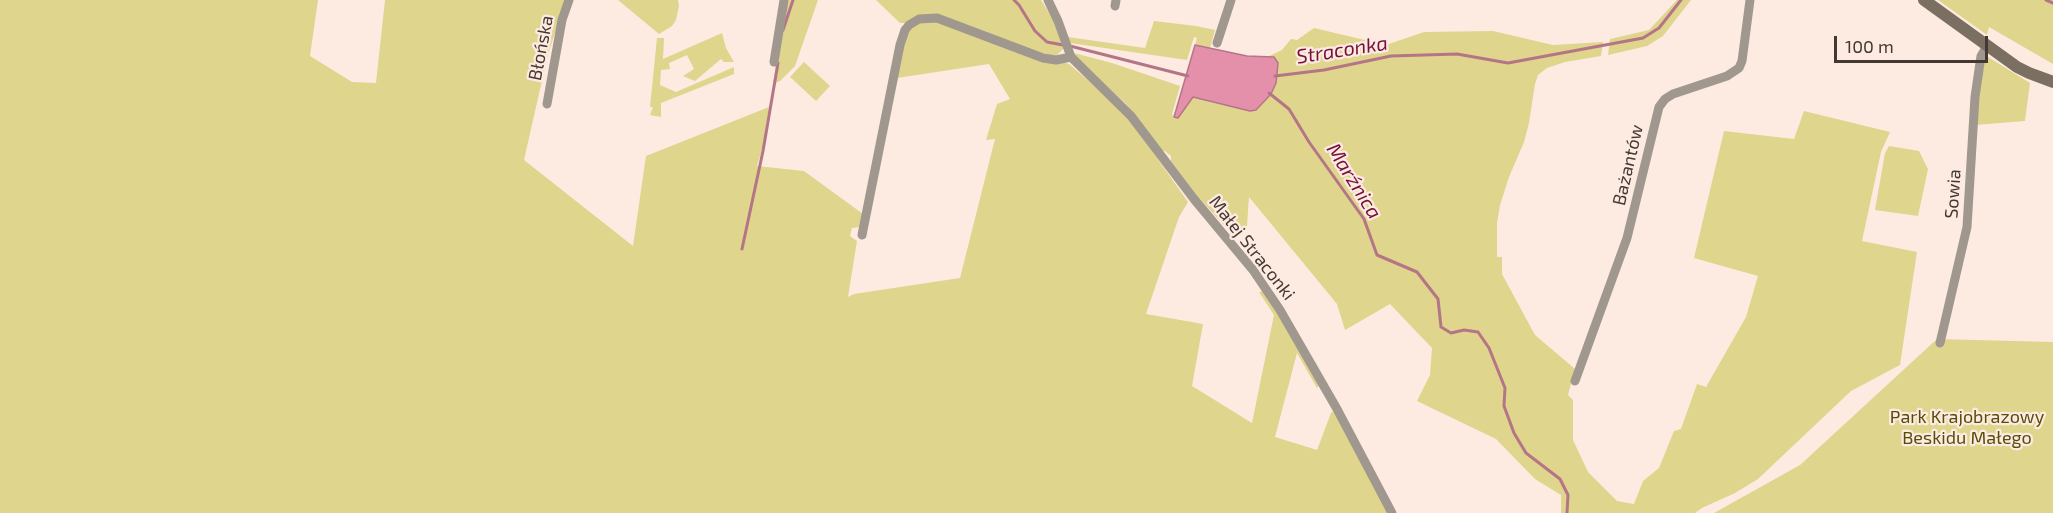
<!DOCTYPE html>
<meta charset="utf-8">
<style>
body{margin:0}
#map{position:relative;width:2053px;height:513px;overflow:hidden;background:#fdebe2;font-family:"Exo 2",sans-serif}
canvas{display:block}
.scale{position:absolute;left:1834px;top:36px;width:154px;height:27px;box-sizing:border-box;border:3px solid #433832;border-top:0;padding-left:8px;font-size:18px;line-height:21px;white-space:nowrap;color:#433832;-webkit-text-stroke:4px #fdebe2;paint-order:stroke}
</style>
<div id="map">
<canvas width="2053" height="513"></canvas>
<div class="scale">100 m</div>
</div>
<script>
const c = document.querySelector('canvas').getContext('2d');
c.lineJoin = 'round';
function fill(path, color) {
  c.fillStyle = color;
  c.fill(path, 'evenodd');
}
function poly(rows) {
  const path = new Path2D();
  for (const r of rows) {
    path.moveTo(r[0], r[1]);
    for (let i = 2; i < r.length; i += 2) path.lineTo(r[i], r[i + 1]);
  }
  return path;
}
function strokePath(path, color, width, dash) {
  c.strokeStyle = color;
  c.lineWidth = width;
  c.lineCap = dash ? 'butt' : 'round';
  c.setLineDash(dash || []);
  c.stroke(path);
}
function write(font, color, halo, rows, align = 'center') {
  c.font = font + ' "Exo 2",sans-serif';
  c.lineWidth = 4.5;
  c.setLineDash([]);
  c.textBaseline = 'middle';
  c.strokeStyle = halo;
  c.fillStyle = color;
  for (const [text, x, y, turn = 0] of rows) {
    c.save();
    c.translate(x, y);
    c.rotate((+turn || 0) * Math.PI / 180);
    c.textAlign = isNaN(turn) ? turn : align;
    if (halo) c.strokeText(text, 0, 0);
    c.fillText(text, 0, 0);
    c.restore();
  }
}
fill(poly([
 [0,0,318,0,310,56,352,82,376,83,385,0,566,0,548,54,524,160,633,246,646,156,769,107,763,146,757,166,804,171,863,214,860,227,852,228,850,236,857,241,848,297,854,294,960,278,995,139,986,140,997,104,1010,99,989,64,897,78,905,37,915,24,930,20,1069,64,1090,82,1131,121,1188,202,1179,217,1146,314,1203,324,1192,386,1252,423,1274,315,1259,292,1264,291,1319,385,1317,388,1297,353,1275,437,1317,450,1331,413,1334,410,1388,513,0,513],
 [618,0,678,0,679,6,676,20,672,26,659,34],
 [786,0,818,0,795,66,780,81,773,84],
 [876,0,1041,0,1053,19,1064,48,1057,55,1049,55,917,16,905,23,900,23],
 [1677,0,1691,0,1663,36,1647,46,1608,55,1610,39,1649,30],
 [1938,0,2053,0,2053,64,1989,27,1987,35],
 [1154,21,1196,26,1215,30,1210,48,1195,45,1197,38,1194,37,1187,60,1070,43,1068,37,1145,48],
 [1314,28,1386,45,1424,32,1493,31,1553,45,1603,42,1601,56,1565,62,1547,68,1538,75,1535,84,1529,123,1524,142,1509,177,1500,205,1497,223,1497,257,1502,257,1502,274,1535,335,1575,369,1568,395,1573,400,1573,440,1588,472,1617,501,1634,504,1643,481,1659,468,1674,431,1681,429,1697,384,1706,387,1746,317,1758,276,1694,258,1724,131,1794,139,1804,111,1890,132,1881,152,1862,241,1917,252,1900,365,1851,391,1758,479,1735,493,1702,508,1695,513,1561,513,1561,495,1535,479,1496,439,1417,401,1430,375,1432,348,1390,304,1345,330,1337,304,1249,197,1247,226,1232,234,1199,198,1171,161,1171,156,1165,151,1162,151,1126,104,1077,60,1074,53,1112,63,1180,86,1172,114,1174,117,1193,96,1250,111,1256,110,1274,57,1267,57,1282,50,1291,39,1297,40],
 [722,33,726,48,734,62,724,62,721,59,695,81,683,76,694,69,687,55,669,63,670,69,661,70,660,85,676,92,734,67,734,74,661,103,661,117,650,115,653,107,650,107,657,38,664,38,663,59],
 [1985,57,1988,57,2030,83,2025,121,1975,125],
 [804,62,830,86,816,101,790,77],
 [1889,146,1919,151,1928,169,1918,216,1875,210,1885,153],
 [1937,339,2053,342,2053,513,1714,513,1800,465]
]), '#dfd58d');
const water = poly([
 [1195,45,1247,56,1274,57,1278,63,1277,74,1276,83,1271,94,1256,110,1250,111,1193,97,1178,118,1174,117,1195,45]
]);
fill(water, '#e590ab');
strokePath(water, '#b47687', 1.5);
strokePath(poly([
 [1014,0,1019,5,1035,31,1047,42,1063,45],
 [2046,0,2053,3],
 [783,30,793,0],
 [1070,46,1188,76],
 [1275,76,1324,70,1391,56,1457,54,1508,63,1643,38,1659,28,1681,0],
 [1269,93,1289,109,1309,142,1364,219,1377,255,1417,272,1438,299,1441,327,1451,333,1464,330,1478,332,1489,348,1505,388,1504,406,1514,433,1526,453,1560,479,1568,495,1567,513],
 [742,249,763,151,778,63]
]), '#b47687', 3);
strokePath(poly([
 [1048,0,1058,21,1071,57,1131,116,1194,199,1253,270,1280,310,1337,409,1392,513],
 [1115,6,1116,0],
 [1217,43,1231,0],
 [774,62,784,0],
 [547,104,562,20,569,0],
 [862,235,900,45,905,30,909,25,919,19,937,18,1043,58,1056,60,1071,57],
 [1940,343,1967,227,1975,97,1981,56,1987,46],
 [1575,381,1627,238,1659,107,1665,99,1673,94,1727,76,1739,68,1742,61,1750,0]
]), '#a0988e', 9);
strokePath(poly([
 [1924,0,2017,67,2029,73,2053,82]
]), '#7a6f60', 12);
write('18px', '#433832', '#fdebe2', [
 ["Błońska",541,48,-79],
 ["Bażantów",1628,165,-77],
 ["Sowia",1953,194,-86],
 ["Małej Straconki",1252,248,52]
]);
write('18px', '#564d09', '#fdebe2', [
 ["Park Krajobrazowy",1967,417],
 ["Beskidu Małego",1967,438]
]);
write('italic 20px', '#75103e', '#fdebe2', [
 ["Straconka",1342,50,-9],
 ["Marźnica",1354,181,58]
]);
</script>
